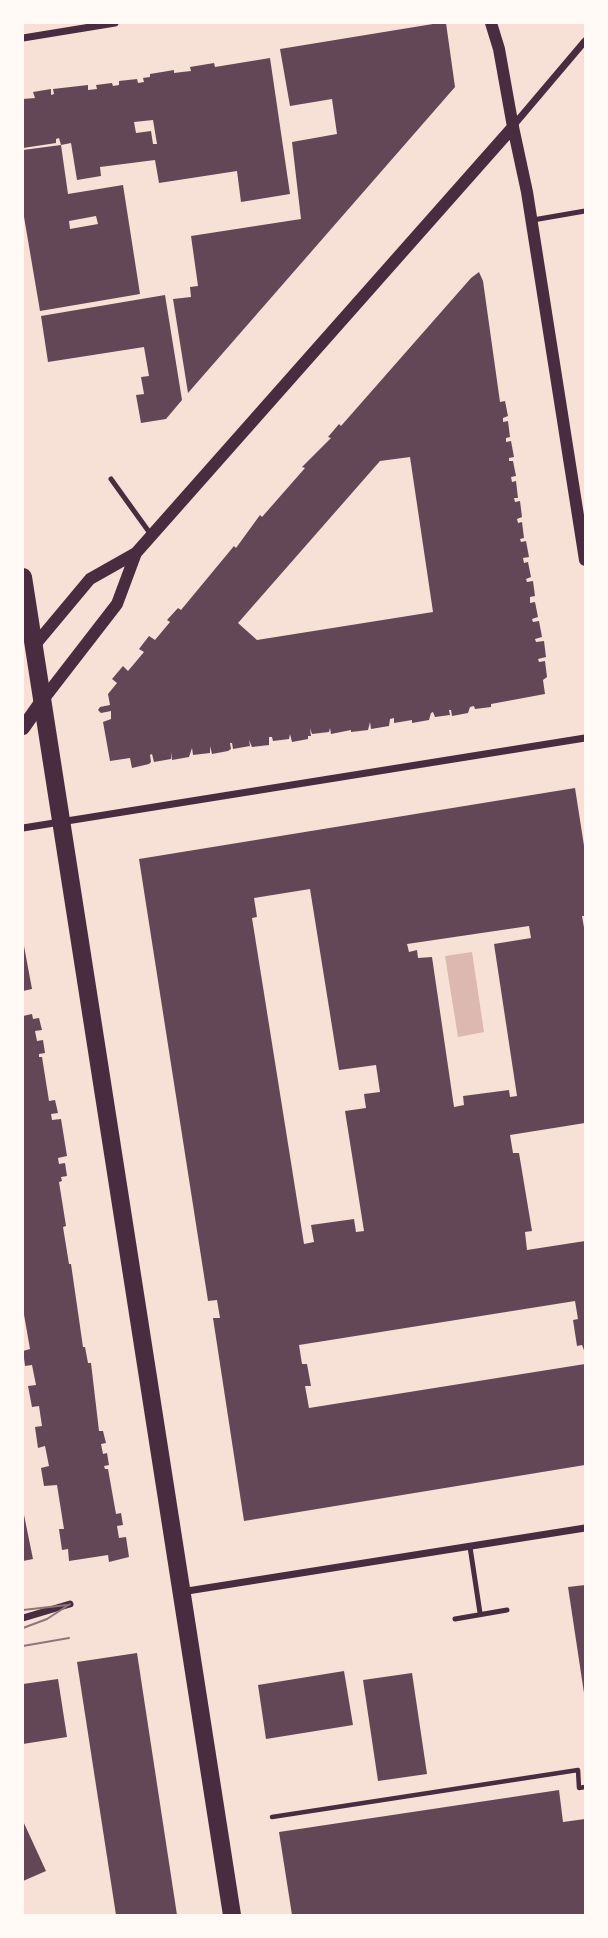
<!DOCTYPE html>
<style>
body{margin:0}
#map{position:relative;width:608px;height:1938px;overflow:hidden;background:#f7e1d7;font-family:Signika,sans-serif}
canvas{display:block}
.frame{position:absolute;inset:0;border:24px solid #fffaf5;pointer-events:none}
</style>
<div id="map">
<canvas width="608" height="1938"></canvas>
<div class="frame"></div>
</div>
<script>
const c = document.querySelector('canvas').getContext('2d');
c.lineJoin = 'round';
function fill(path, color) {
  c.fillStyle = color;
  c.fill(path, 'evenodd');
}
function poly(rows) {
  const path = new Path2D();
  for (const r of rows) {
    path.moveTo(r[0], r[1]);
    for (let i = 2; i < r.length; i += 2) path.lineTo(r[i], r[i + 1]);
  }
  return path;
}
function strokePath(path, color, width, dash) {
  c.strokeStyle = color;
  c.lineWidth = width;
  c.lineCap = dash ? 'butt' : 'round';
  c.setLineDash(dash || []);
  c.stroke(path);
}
fill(poly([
 [472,952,484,1032,458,1037,445,956]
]), '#dcb8b0');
fill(poly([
 [439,23,446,23,455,87,188,393,173,299,191,297,190,287,198,286,191,236,301,219,292,142,337,134,332,99,290,106,280,49],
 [270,58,290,194,241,202,237,171,159,183,155,160,100,167,101,176,77,180,71,143,61,145,59,138,56,139,56,143,23,148,23,99,35,98,33,92,51,89,51,95,54,94,53,89,88,85,88,90,97,89,96,85,112,83,113,86,119,85,119,81,137,79,138,83,144,82,143,78,150,77,150,74,174,70,174,73,182,72,191,71,190,67,214,63,215,67],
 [153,120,157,144,153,144,151,131,136,133,134,122],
 [61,145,68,194,123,185,140,294,40,311,23,211,23,150],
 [96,216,98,224,70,229,69,221],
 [479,272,483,281,500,402,505,401,508,416,503,418,503,422,508,421,510,437,506,438,506,442,511,441,514,457,509,458,509,461,513,461,516,476,511,477,512,482,516,481,518,498,514,498,515,502,520,501,522,517,517,519,518,523,522,522,524,538,520,539,521,542,526,541,529,557,523,558,524,563,528,562,531,577,526,579,527,582,533,581,535,596,530,597,530,603,535,602,538,617,532,619,533,622,539,621,542,637,535,639,536,642,544,641,546,657,538,659,539,662,545,661,547,677,543,680,545,694,491,704,491,707,475,709,474,706,470,707,468,713,452,716,451,710,449,710,450,715,435,717,433,712,431,713,429,720,412,723,412,720,394,723,394,718,390,719,389,726,371,729,370,722,368,730,351,732,351,730,331,734,330,728,329,732,312,734,310,728,311,736,308,736,308,739,292,742,290,734,289,739,273,741,272,737,269,737,269,745,252,747,249,740,250,746,233,749,232,743,230,743,231,749,228,751,212,754,210,746,210,753,193,755,192,748,189,757,172,760,171,752,171,759,154,762,152,754,150,755,151,762,149,764,132,768,130,758,110,761,103,722,111,719,111,711,101,713,98,710,100,707,110,705,108,694,117,683,112,679,123,666,128,671,144,652,139,649,149,636,155,640,170,622,167,620,178,608,181,610,234,546,236,548,260,515,262,517,305,468,302,467,331,438,328,437,339,424,341,426,471,278],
 [410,457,433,612,257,640,238,623,380,461],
 [165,295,182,400,166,419,141,423,136,395,144,394,141,377,149,376,144,347,48,362,41,316],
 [575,788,585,852,585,916,582,916,585,933,585,1123,510,1135,513,1153,519,1153,532,1231,525,1232,527,1250,585,1241,585,1353,582,1345,577,1346,573,1320,578,1319,575,1301,299,1345,302,1364,307,1364,311,1386,305,1386,309,1408,585,1364,585,1465,244,1521,213,1318,220,1318,217,1300,208,1301,139,859],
 [310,889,339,1070,376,1065,380,1092,364,1094,366,1108,345,1111,364,1231,356,1232,354,1219,311,1225,314,1242,304,1244,252,918,257,917,254,898],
 [529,926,531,938,494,944,517,1096,510,1097,509,1090,463,1096,464,1105,454,1107,432,957,418,958,417,950,409,952,407,944],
 [24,946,32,989,23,991,23,947],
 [32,1014,33,1019,39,1018,42,1030,35,1031,37,1041,43,1040,45,1053,39,1054,39,1057,42,1057,49,1101,55,1100,58,1113,51,1114,52,1120,61,1119,67,1156,58,1158,59,1164,65,1163,67,1176,61,1177,62,1181,59,1182,66,1226,63,1227,69,1264,71,1264,83,1347,85,1347,88,1363,91,1363,99,1431,103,1431,106,1443,101,1444,103,1454,107,1453,109,1465,104,1466,105,1469,108,1469,116,1514,121,1513,123,1525,117,1526,119,1538,126,1537,129,1557,109,1562,108,1555,69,1561,68,1549,62,1550,59,1529,64,1529,57,1485,44,1486,41,1468,49,1466,45,1446,38,1448,35,1427,42,1426,39,1406,32,1407,28,1386,36,1385,32,1365,25,1366,23,1351,30,1349,23,1309,23,1016],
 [23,1510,33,1559,23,1561],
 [585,1585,585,1693,584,1693,568,1587],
 [137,1653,177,1915,116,1915,77,1662],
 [344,1671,353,1725,266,1739,258,1685],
 [412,1673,427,1774,378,1781,363,1680],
 [58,1679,67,1737,23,1744,23,1684],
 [559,1790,563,1822,585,1819,585,1915,292,1915,279,1832],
 [23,1821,46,1871,23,1881]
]), '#644757');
strokePath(poly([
 [272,1817,578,1770,579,1788,585,1787]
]), '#4a2c40', 4.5);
strokePath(poly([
 [533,220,585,211],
 [111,479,152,536],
 [470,1547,480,1613],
 [455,1619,507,1610]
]), '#4a2c40', 5);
strokePath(poly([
 [23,38,115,23],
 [513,126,585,41],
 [23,828,585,738],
 [181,1592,585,1528],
 [23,1618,70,1604]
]), '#4a2c40', 7);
strokePath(poly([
 [491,23,499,49,513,127,527,192,585,560],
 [34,646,90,579,136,553,513,127],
 [42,701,117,604,136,553]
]), '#4a2c40', 12);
strokePath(poly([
 [23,728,42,701]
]), '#4a2c40', 14);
strokePath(poly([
 [23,577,232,1915]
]), '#4a2c40', 18);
strokePath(poly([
 [23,1610,67,1605],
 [23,1628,47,1619,70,1604],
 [23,1646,69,1638]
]), '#8f747c', 2);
</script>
